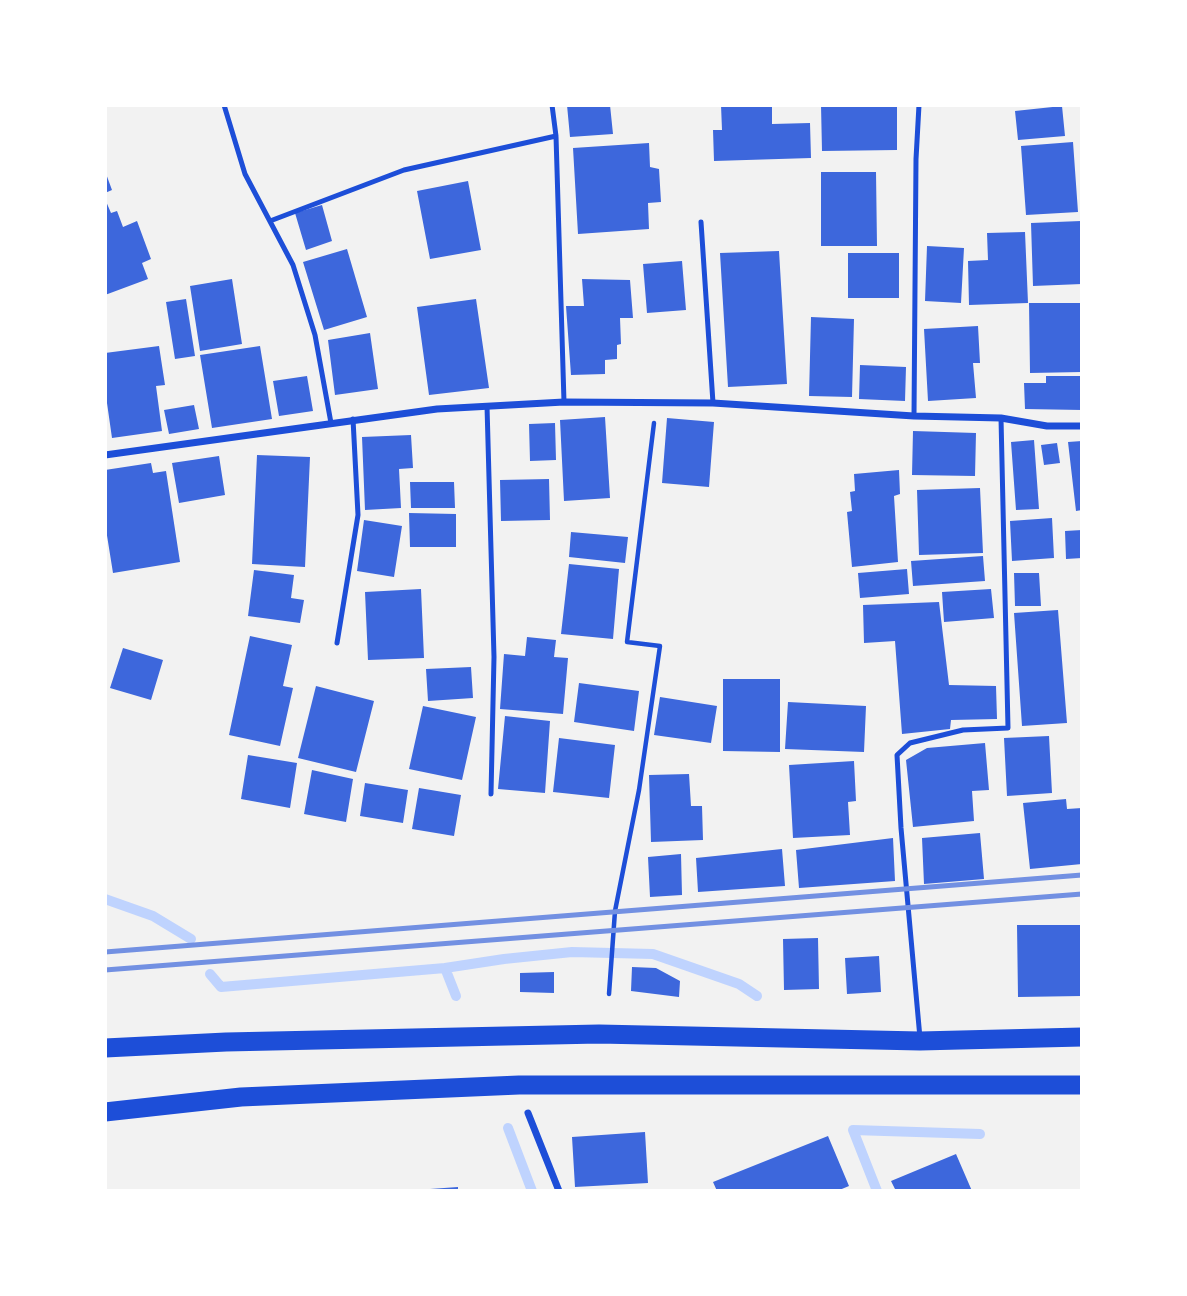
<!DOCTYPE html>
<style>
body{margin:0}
#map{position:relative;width:1187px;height:1296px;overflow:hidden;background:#f2f2f2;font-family:Cabin,sans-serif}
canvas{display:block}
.frame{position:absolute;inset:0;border:107px solid #fff;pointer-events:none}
</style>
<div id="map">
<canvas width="1187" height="1296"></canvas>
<div class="frame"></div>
</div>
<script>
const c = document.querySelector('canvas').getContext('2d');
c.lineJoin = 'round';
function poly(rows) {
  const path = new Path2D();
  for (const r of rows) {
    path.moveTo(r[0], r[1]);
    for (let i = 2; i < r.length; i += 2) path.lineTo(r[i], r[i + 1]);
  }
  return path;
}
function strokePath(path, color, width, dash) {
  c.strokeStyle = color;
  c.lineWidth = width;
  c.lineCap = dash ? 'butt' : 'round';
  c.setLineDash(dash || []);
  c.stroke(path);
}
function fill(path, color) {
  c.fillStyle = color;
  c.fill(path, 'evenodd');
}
strokePath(poly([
 [105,899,153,916,191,939],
 [445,968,504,959,572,952,653,954,739,984,757,996],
 [210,974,221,987,445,968,456,996],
 [508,1128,532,1191],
 [877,1191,853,1130,980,1134]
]), '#bfd3fe', 10);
fill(poly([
 [567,105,610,105,613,134,570,137],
 [721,105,772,105,772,124,810,123,811,158,714,161,713,130,722,130],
 [821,105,897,105,897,150,822,151],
 [1062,106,1065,136,1018,140,1015,111],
 [1073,142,1078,212,1026,215,1021,146],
 [649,143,650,167,659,169,661,202,648,203,649,229,578,234,573,148],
 [105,171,112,190,105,193],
 [821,172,876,172,877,246,821,246],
 [468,181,481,250,430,259,417,191],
 [105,199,111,213,117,211,123,227,137,221,151,259,142,263,148,279,105,295],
 [322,205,332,241,306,250,295,213],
 [1081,221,1082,284,1033,286,1031,223],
 [1025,232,1028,303,969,305,968,261,988,260,987,233],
 [927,246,964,248,961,303,925,301],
 [347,249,367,317,324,330,303,262],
 [779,251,787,384,728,387,720,253],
 [848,253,899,253,899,298,848,298],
 [682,261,686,310,647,313,643,264],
 [232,279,242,344,200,351,190,286],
 [582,279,630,280,633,318,620,318,621,344,617,345,617,359,605,360,605,374,571,375,566,306,584,306],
 [186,299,195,356,175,359,166,302],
 [476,299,489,388,429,395,417,307],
 [1029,303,1082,303,1082,372,1030,373],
 [811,317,854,319,852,397,809,396],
 [978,326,980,363,973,363,976,398,928,401,924,329],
 [370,333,378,389,335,395,328,340],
 [159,346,165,385,156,386,162,431,112,438,105,389,105,353],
 [260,346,272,419,212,428,200,355],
 [860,365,906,367,905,401,859,399],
 [307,376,313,411,279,416,273,381],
 [1046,376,1082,376,1082,410,1025,409,1024,383,1046,383],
 [194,405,199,429,169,434,164,410],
 [605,417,610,498,564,501,560,420],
 [667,418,714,422,709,487,662,483],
 [555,423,556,460,530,461,529,424],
 [913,431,976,433,975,476,912,475],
 [411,435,413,468,399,469,401,508,365,510,362,437],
 [1034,440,1039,509,1016,510,1011,442],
 [1082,441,1082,510,1076,511,1068,442],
 [1057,443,1060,463,1044,465,1041,445],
 [257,455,310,457,305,567,252,564],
 [219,456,225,495,179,503,172,463],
 [151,463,153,473,166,471,180,562,113,573,105,523,105,470],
 [899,470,900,494,894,496,898,562,852,567,847,512,852,511,850,492,855,491,854,474],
 [549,479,550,520,501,521,500,480],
 [410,482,454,482,455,508,411,508],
 [980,488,983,553,919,555,917,490],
 [409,513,456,514,456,547,410,547],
 [1052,518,1054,558,1012,561,1010,521],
 [364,520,402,526,394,577,357,571],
 [1082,530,1082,558,1066,559,1065,531],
 [571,532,628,537,625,563,569,557],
 [983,556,985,581,913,586,911,561],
 [569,564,619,569,613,639,561,634],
 [907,569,909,594,860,598,858,573],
 [254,570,294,575,291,598,304,600,300,623,248,616],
 [1014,573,1039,573,1041,606,1015,606],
 [421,589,424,658,368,660,365,592],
 [991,589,994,618,944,622,942,592],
 [939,602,949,685,996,686,997,719,951,720,950,729,902,734,895,641,864,643,863,605],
 [1058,610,1067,723,1022,726,1014,613],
 [250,636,292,645,283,686,293,688,280,746,229,735],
 [527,637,556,640,554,657,568,658,563,714,500,709,504,654,525,656],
 [123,648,163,660,151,700,110,688],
 [471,667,473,698,428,701,426,669],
 [723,679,780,679,780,752,723,751],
 [579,683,639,691,634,731,574,722],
 [316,686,374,701,356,772,298,758],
 [660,697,717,706,711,743,654,735],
 [788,702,866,706,864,752,785,749],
 [423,706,476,717,462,780,409,769],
 [505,716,550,721,545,793,498,789],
 [1049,736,1052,793,1007,796,1004,738],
 [559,738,615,745,609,798,553,792],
 [985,743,989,790,972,791,974,821,913,827,906,760,927,748],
 [248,755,297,763,290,808,241,799],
 [854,761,856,801,848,802,850,835,793,838,789,765],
 [312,770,353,779,346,822,304,814],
 [689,774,691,806,702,806,703,840,651,842,649,775],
 [365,783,408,790,403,823,360,816],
 [419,788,461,795,454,836,412,829],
 [1066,799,1067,809,1082,808,1082,864,1030,869,1023,803],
 [980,833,984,879,924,884,922,838],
 [893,838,895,881,799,888,796,850],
 [782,849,785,886,698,892,696,858],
 [681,854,682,895,650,897,648,857],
 [1017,925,1082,925,1082,996,1018,997],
 [818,938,819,989,784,990,783,939],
 [879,956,881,992,847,994,845,958],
 [632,967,656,968,680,981,679,997,631,991],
 [554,972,554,993,520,992,520,973],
 [645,1132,648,1183,575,1187,572,1137],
 [828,1136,849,1186,837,1191,717,1191,713,1182],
 [956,1154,972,1191,896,1191,891,1181],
 [458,1187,458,1191,430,1191,430,1189]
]), '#3d67dc');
strokePath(poly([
 [609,994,615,911,639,790,660,646,627,642,654,423]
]), '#1d4ed8', 4.5);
strokePath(poly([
 [224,105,245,174,293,265,315,335,331,423],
 [552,105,556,136,564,402],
 [270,221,404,170,556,136],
 [701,222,713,403],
 [487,406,494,657,491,794],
 [914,416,916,159,919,105],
 [337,643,358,515,353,419],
 [920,1038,901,828,897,755,910,743,963,730,1008,728,1001,418]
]), '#1d4ed8', 5);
strokePath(poly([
 [105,455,437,409,564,402,713,403,914,416,1001,418,1047,426,1082,426],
 [528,1113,559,1191]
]), '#1d4ed8', 7);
strokePath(poly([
 [105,1048,226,1042,599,1034,920,1041,1082,1037],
 [105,1112,241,1097,519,1085,1082,1085]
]), '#1d4ed8', 19);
strokePath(poly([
 [105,952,1082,875],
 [105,970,1082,894]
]), '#7290e2', 5);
</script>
